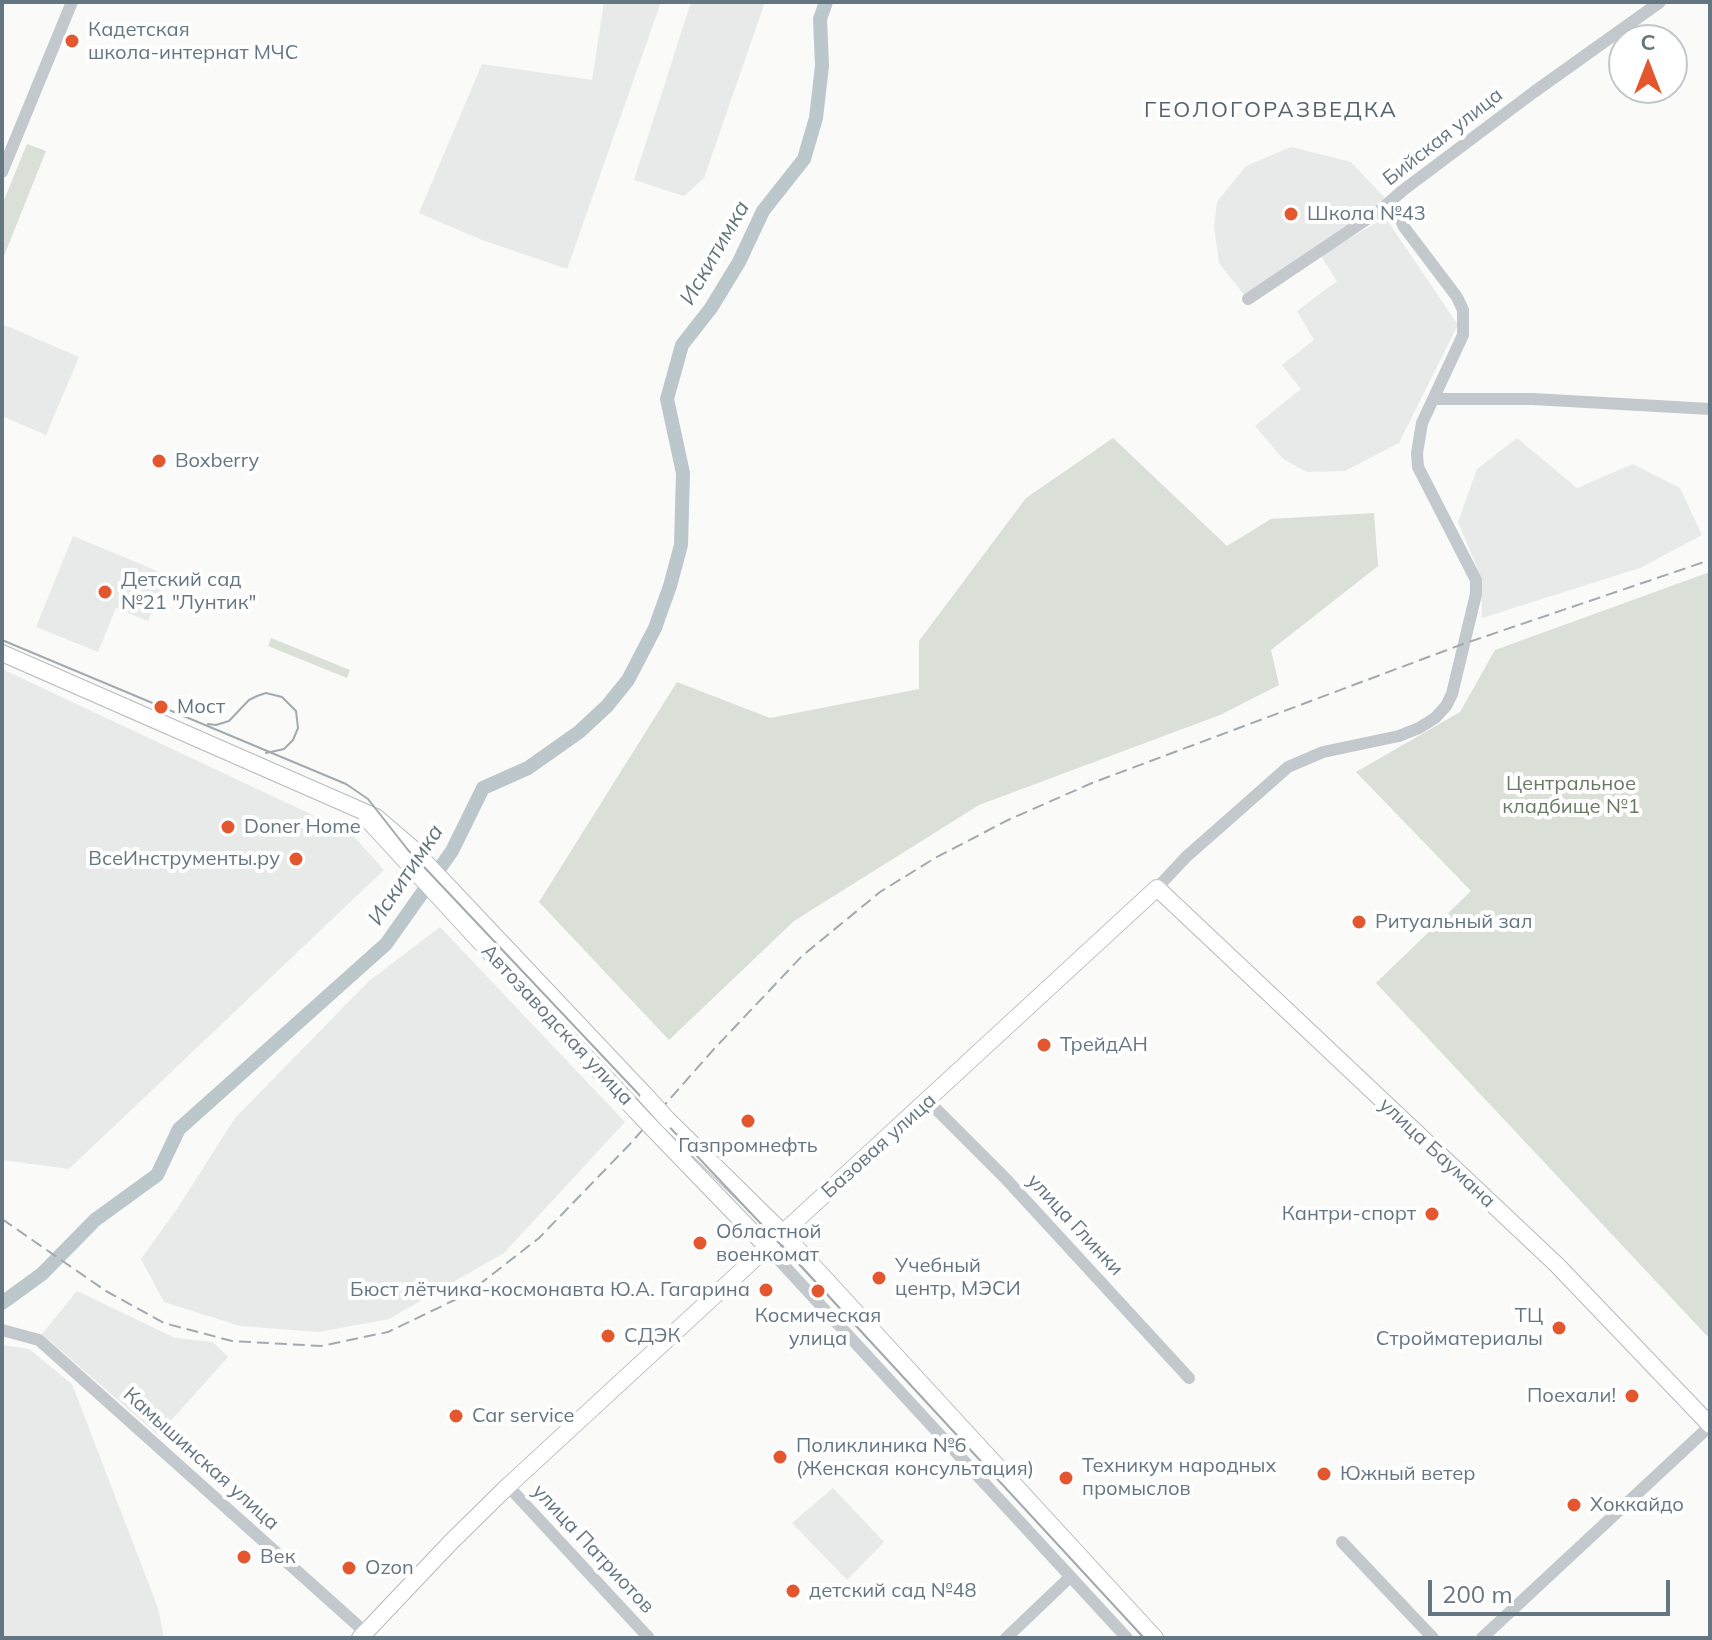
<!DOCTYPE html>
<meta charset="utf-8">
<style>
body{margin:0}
#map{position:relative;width:1712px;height:1640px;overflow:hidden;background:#fafaf8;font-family:Mulish,sans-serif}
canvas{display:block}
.frame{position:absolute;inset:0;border:4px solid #657683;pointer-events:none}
.north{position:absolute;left:1608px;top:24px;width:80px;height:80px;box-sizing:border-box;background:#fff;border:2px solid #c1c8cd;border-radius:50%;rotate:0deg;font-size:22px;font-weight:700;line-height:32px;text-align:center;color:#657683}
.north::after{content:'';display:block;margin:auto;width:28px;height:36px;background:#e4572e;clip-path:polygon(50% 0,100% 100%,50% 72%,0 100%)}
.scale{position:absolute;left:1428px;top:1580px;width:242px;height:36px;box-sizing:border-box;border:4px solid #657683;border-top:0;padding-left:10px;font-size:24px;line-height:28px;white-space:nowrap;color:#657683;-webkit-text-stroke:6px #fff;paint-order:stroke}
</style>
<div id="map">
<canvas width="1712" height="1640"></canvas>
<div class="frame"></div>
<div class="north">С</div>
<div class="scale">200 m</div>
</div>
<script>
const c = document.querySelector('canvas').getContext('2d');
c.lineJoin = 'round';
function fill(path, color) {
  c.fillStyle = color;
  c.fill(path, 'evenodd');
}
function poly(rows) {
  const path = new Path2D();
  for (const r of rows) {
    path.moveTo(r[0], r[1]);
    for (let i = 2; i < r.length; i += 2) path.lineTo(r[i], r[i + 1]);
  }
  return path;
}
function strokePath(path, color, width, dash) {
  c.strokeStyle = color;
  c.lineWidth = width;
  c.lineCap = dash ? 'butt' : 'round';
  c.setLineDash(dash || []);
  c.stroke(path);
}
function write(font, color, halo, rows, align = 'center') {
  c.font = font + ' Mulish,sans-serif';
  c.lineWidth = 8;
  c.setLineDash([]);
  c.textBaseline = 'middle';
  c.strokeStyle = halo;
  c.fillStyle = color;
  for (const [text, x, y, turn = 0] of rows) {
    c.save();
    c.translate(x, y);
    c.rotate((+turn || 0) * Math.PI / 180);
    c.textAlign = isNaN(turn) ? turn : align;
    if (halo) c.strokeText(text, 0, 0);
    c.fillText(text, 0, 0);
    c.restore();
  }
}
fill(poly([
 [604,2,661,2,567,269,482,240,419,213,482,64,592,80],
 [691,2,765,2,704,178,684,196,634,180],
 [1291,147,1351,162,1387,200,1245,296,1219,263,1214,226,1217,202,1246,166],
 [1385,217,1458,325,1399,443,1345,471,1307,472,1283,459,1255,426,1301,389,1282,365,1314,340,1297,311,1337,281,1321,256],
 [2,324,79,357,46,435,2,416],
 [1517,438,1577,488,1633,464,1680,488,1702,535,1640,568,1482,618,1481,577,1458,522,1477,469],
 [73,536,167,575,148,621,116,608,98,652,36,627],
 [2,669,351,833,384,870,69,1169,2,1160],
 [440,927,625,1122,504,1253,389,1319,319,1332,240,1326,164,1302,141,1259,177,1209,235,1118,369,981],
 [77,1291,175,1338,213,1342,228,1357,158,1435,42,1334],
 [2,1345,29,1349,72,1384,158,1608,164,1638,2,1638],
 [833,1488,884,1542,847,1580,792,1523]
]), '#e8e9e9');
fill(poly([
 [27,144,46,151,2,261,2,205],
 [1113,438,1227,546,1271,519,1374,513,1378,566,1271,650,1279,685,1220,715,979,805,794,921,669,1040,539,902,677,682,770,718,919,689,919,641,1026,498],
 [1710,572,1710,1339,1376,983,1471,891,1356,772,1460,712,1495,650],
 [271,638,350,670,347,678,268,646]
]), '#dadfd7');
strokePath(poly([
 [2,1303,42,1274,95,1220,157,1175,179,1129,386,944,452,851,483,788,528,768,579,732,607,706,628,680,655,628,670,586,681,545,683,473,667,399,682,345,711,308,739,262,763,211,804,159,816,118,822,66,820,19,826,2]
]), '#bbc7cb', 14);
const major = poly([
 [2,653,376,817,411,847,648,1098],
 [367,819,635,1110],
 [668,1120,783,1233,1155,1638],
 [656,1132,767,1247],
 [360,1638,451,1542,508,1486,1157,888,1557,1265,1710,1425]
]);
strokePath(major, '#b5babe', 18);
strokePath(poly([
 [2,172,72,2],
 [1248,299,1382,209,1402,191,1534,92,1660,2],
 [1433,399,1533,399,1710,409],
 [1157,888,1186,857,1288,767,1323,752,1399,736,1419,728,1435,718,1446,706,1452,694,1476,594,1476,580,1418,467,1417,453,1422,423,1463,335,1463,310,1457,297,1404,227,1392,201],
 [928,1101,1005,1178,1189,1378],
 [767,1247,1127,1638],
 [2,1330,39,1340,365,1632],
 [508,1486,649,1638],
 [1342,1542,1433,1638],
 [1006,1638,1069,1578],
 [1482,1638,1710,1426]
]), '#c3c8cc', 12);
strokePath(major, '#fff', 16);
strokePath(poly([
 [2,640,346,784,368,799,408,850,797,1262,1144,1638],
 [208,724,216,725,229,721,249,700,257,696,266,693,282,697,296,711,298,728,293,740,284,749,266,753]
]), '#a2aab0', 2);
strokePath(poly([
 [2,1219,106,1291,164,1323,232,1341,321,1346,388,1332,467,1294,539,1238,630,1144,714,1049,802,956,880,892,935,858,1008,820,1092,783,1463,644,1710,560]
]), '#a2aab0', 2, [12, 6]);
const majorBridge = poly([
 [648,1098,668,1120],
 [635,1110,656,1132]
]);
strokePath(majorBridge, '#b5babe', 18, []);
strokePath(majorBridge, '#fff', 16);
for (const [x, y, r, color] of [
 [72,41,8,"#e4572e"],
 [1291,214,8,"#e4572e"],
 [159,461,8,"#e4572e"],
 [105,592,8,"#e4572e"],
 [161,707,8,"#e4572e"],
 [228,827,8,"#e4572e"],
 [296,859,8,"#e4572e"],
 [1359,922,8,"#e4572e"],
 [1044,1045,8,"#e4572e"],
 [748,1121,8,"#e4572e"],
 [1432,1214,8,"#e4572e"],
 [700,1243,8,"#e4572e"],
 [879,1278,8,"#e4572e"],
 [766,1290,8,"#e4572e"],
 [818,1291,8,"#e4572e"],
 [1559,1328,8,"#e4572e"],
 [608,1336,8,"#e4572e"],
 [1632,1396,8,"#e4572e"],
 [456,1416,8,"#e4572e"],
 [780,1457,8,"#e4572e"],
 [1324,1474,8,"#e4572e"],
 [1066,1478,8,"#e4572e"],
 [1574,1505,8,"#e4572e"],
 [244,1557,8,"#e4572e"],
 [349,1568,8,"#e4572e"],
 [793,1591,8,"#e4572e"]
]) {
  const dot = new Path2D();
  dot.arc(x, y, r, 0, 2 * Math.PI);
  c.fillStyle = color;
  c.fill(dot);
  strokePath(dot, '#fff', 3);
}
write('20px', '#657683', '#fff', [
 ["Кадетская",88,30],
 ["школа-интернат МЧС",88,53],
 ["Школа №43",1307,214],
 ["Boxberry",175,461],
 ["Детский сад",121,580],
 ["№21 \"Лунтик\"",121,603],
 ["Мост",177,707],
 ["Doner Home",244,827],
 ["ВсеИнструменты.ру",280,859,"right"],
 ["Ритуальный зал",1375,922],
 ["ТрейдАН",1060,1045],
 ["Газпромнефть",748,1146,"center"],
 ["Кантри-спорт",1416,1214,"right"],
 ["Областной",716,1232],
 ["военкомат",716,1255],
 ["Учебный",895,1266],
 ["центр, МЭСИ",895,1289],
 ["Бюст лётчика-космонавта Ю.А. Гагарина",750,1290,"right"],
 ["Космическая",818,1316,"center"],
 ["улица",818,1339,"center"],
 ["ТЦ",1543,1316,"right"],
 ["Стройматериалы",1543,1339,"right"],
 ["СДЭК",624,1336],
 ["Поехали!",1616,1396,"right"],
 ["Car service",472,1416],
 ["Поликлиника №6",796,1446],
 ["(Женская консультация)",796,1469],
 ["Техникум народных",1082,1466],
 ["промыслов",1082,1489],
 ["Южный ветер",1340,1474],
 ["Хоккайдо",1590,1505],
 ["Век",260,1557],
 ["Ozon",365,1568],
 ["детский сад №48",809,1591]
], 'left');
write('20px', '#657683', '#fff', [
 ["Бийская улица",1443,137,-38],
 ["Автозаводская улица",557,1025,47],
 ["Базовая улица",879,1146,-42],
 ["улица Баумана",1437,1153,43],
 ["улица Глинки",1075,1225,47],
 ["Камышинская улица",201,1459,42],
 ["улица Патриотов",593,1549,47]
]);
write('20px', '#687a64', '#fff', [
 ["Центральное",1571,784],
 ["кладбище №1",1571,807]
]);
c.letterSpacing = '2px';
write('22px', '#57646e', '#fff', [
 ["ГЕОЛОГОРАЗВЕДКА",1271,110]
]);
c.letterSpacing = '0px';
write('italic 22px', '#60757c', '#fff', [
 ["Искитимка",715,253,-60],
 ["Искитимка",406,875,-56]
]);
</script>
